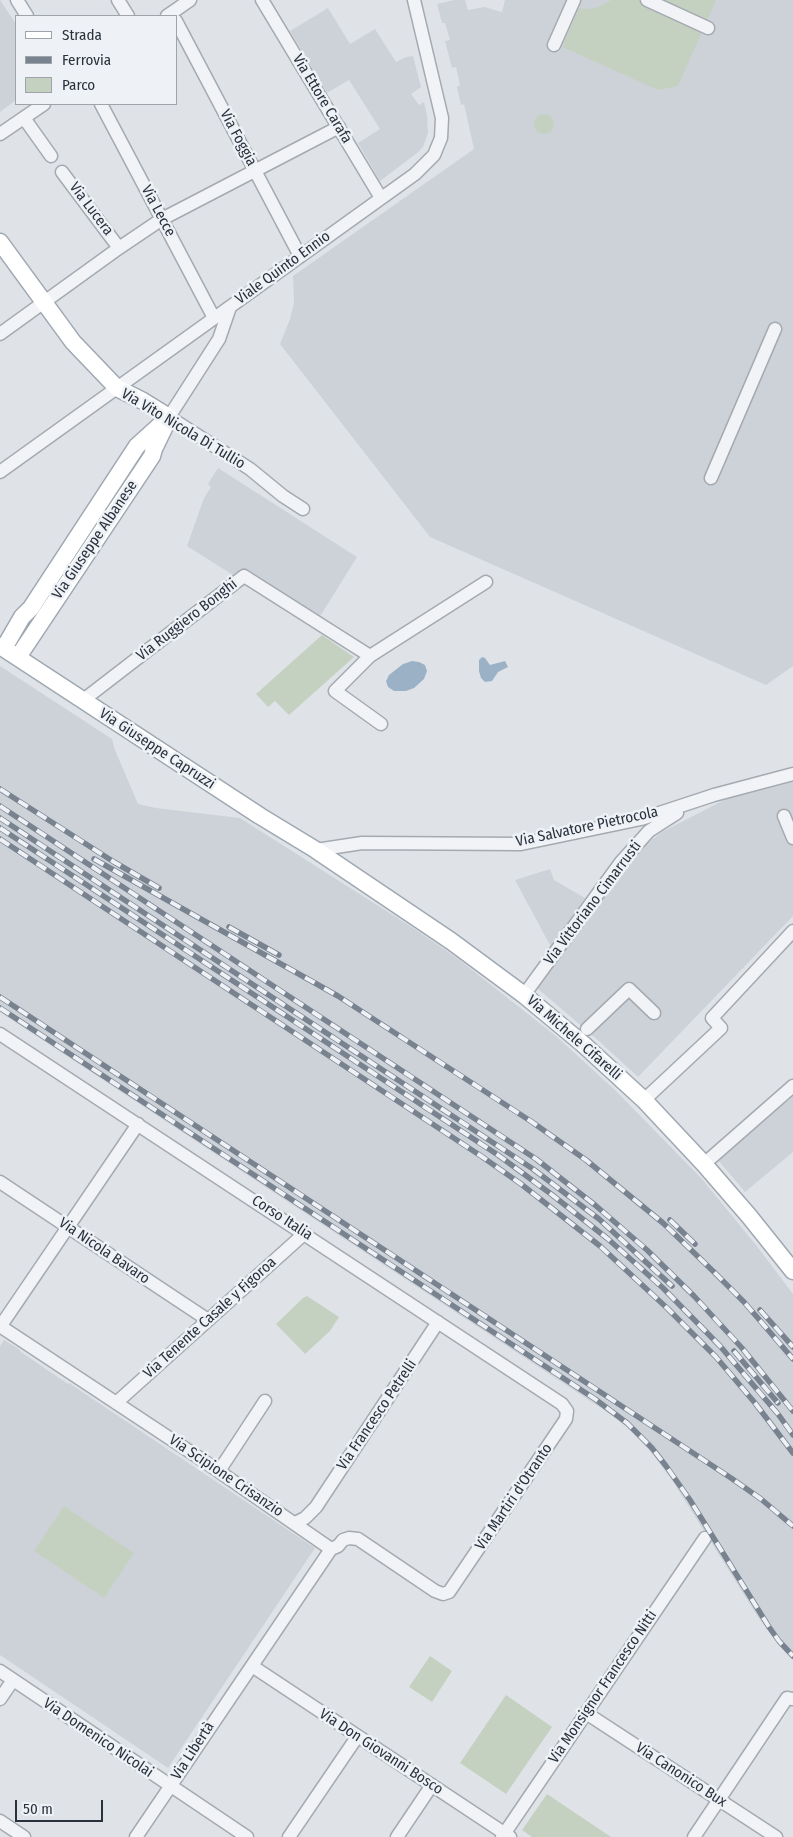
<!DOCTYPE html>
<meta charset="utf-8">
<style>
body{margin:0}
#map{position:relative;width:793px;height:1837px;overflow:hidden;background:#dfe3e7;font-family:"Fira Sans Condensed",sans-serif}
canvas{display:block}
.legend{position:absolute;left:15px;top:15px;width:162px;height:90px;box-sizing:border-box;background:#eef1f5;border:1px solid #9fa4ab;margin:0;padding:6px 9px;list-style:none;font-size:15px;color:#29313d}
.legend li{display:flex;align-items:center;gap:10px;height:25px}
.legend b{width:25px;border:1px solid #9fa4ab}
.scale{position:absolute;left:15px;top:1800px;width:88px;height:22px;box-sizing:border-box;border:2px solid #29313d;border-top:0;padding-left:6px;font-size:15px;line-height:18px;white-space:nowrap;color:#29313d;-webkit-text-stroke:4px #eef1f5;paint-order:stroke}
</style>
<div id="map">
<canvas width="793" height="1837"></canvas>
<ul class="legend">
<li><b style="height:6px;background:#fff"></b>Strada</li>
<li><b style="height:6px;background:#798390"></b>Ferrovia</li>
<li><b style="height:14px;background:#c5d1c0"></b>Parco</li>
</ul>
<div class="scale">50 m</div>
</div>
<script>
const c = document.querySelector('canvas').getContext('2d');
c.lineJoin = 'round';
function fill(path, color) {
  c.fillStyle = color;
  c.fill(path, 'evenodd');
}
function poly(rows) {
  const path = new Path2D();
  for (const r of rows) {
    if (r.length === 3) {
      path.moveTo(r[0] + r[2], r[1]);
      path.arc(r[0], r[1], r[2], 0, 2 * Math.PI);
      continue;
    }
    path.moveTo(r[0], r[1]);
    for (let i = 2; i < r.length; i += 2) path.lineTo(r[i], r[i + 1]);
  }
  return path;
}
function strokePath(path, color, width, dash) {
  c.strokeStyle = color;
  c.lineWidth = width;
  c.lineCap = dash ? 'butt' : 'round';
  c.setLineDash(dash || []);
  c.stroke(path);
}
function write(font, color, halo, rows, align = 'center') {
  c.font = font + ' "Fira Sans Condensed",sans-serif';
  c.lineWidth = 5;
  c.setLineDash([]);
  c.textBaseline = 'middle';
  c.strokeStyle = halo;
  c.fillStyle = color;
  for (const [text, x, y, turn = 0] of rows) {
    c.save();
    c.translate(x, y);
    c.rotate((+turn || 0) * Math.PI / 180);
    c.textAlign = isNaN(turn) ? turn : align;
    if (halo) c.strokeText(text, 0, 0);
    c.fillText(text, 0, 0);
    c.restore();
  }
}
fill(poly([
 [0,0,16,24,16,100,0,112],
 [454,0,465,0,468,10,484,7,502,12,505,0,793,0,793,666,766,685,430,537,280,344,290,319,294,303,293,276,474,149,464,104,461,105,457,87,460,85,456,67,452,68,445,41,450,40,445,23,442,23,437,4],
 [328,8,350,44,375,29,396,62,406,57,413,56,421,87,411,94,419,105,424,102,427,115,428,133,423,147,417,153,380,181,358,143,380,129,349,80,327,93,290,31],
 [218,468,357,557,319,618,251,574,240,570,233,575,187,546,204,498,211,487,208,484],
 [0,666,112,739,115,750,138,804,156,808,240,818,410,926,457,958,557,1037,616,1091,701,1178,756,1245,793,1294,793,1660,775,1640,758,1617,672,1480,654,1456,635,1434,613,1416,0,1012],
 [793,780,793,916,638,1077,600,1042,537,988,613,885,645,845,662,832,728,798],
 [550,869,554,880,585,898,551,947,515,880],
 [793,1078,793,1152,745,1192,718,1160,773,1111,791,1098,784,1084],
 [4,1340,19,1349,21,1352,68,1384,69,1383,315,1548,168,1768,0,1655,0,1346]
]), '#cdd2d9');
fill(poly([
 [611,0,716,0,678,86,658,90,562,47,579,8,588,9,599,7],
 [544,124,10],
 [322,635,354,657,289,715,275,701,268,707,256,694],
 [307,1296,339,1317,330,1331,305,1354,276,1324,303,1298],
 [64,1506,134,1553,104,1598,34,1551],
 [430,1656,452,1671,432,1702,409,1687],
 [506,1695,552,1727,506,1794,460,1763],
 [547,1794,611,1837,532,1837,522,1830]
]), '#c5d1c0');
fill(poly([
 [482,657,485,658,490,665,505,661,508,667,498,672,492,681,485,682,481,678,479,671,479,660],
 [412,661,419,662,425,665,427,671,424,679,414,688,406,691,394,691,388,687,386,681,389,675,403,664]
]), '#9bb2c6');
const minor = poly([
 [17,0,27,16],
 [118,0,128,16],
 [262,0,381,198],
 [647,0,708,28],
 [167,16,190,0],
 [176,21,300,256],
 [554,45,574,0],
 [101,104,214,318],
 [24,118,51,156],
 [0,134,44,104],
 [62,172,119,248],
 [230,307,219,339,169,417,250,469,283,496,303,509],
 [0,334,119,248,162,219,339,127],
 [0,472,415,174,434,155,441,138,442,118,414,0],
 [711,478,775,329],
 [82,701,244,576,370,656],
 [381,724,335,691,370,656,486,582],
 [784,816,793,838],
 [316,850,362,843,521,844,641,819,714,795,793,774],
 [524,995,621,862,649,831,677,813],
 [587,1029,629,989,654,1013],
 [0,1034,562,1404,567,1411,566,1419,449,1592,443,1594,435,1591,358,1539,349,1538,343,1540,338,1546,331,1549],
 [644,1100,721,1028,712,1018,793,931],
 [704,1164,793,1086],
 [0,1182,208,1320],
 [0,1326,201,1459,331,1549],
 [0,1327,138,1124],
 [116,1403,305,1233],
 [219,1471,265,1401],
 [295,1523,305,1518,316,1507,438,1322],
 [252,1666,510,1837],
 [0,1671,247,1837],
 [0,1699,13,1680],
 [586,1713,776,1837],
 [0,1821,24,1837],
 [136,1837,331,1549],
 [289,1837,357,1737],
 [397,1837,432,1785],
 [502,1837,705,1538],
 [694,1837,787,1698,793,1699]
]);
const major = poly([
 [0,242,73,342,117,388,143,401,169,417],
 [0,646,260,816,316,850,451,941,524,995,583,1044,644,1100,704,1164,749,1216,793,1271],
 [4,648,22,617,31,608,137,446,169,417],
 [18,657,152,456,154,449,166,424]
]);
strokePath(minor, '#a5aab1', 15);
strokePath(major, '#9fa8b2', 19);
strokePath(minor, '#f1f3f6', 12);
strokePath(major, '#fff', 16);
const rail = poly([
 [0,789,114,862,159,888],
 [0,806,536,1159,595,1205,647,1250,694,1296,742,1348,793,1411],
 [0,818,533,1169,599,1219,672,1286],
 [0,828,498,1155,551,1194,608,1239,663,1288,720,1346,778,1414,793,1435],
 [0,839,481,1156,521,1184,600,1246,667,1308,716,1357,755,1403,793,1453],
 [94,859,338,996,532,1122,586,1160,663,1223,714,1272,744,1302,793,1359],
 [229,927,279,955],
 [0,997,731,1478,761,1499,793,1526],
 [0,1008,595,1399,627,1423,652,1448,666,1466,690,1500,769,1627,779,1641,793,1656],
 [670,1220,695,1244],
 [760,1310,793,1347],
 [734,1351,778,1403]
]);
strokePath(rail, '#798390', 5.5);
strokePath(rail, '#eef1f5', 4, [11]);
write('15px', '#29313d', '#eef1f5', [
 ["Via Ettore Carafa",322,99,59],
 ["Via Foggia",238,138,62],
 ["Via Lucera",91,209,53],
 ["Via Lecce",158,211,62],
 ["Viale Quinto Ennio",283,268,-36],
 ["Via Vito Nicola Di Tullio",183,429,31],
 ["Via Giuseppe Albanese",95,540,-56],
 ["Via Ruggiero Bonghi",187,620,-38],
 ["Via Giuseppe Capruzzi",157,749,33],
 ["Via Salvatore Pietrocola",587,827,-12],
 ["Via Vittoriano Cimarrusti",593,903,-53],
 ["Via Michele Cifarelli",574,1038,41],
 ["Corso Italia",282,1218,33],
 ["Via Nicola Bavaro",104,1251,34],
 ["Via Tenente Casale y Figoroa",210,1318,-42],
 ["Via Francesco Petrelli",377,1415,-56],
 ["Via Scipione Crisanzio",226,1476,34],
 ["Via Martiri d'Otranto",514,1497,-56],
 ["Via Monsignor Francesco Nitti",603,1687,-56],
 ["Via Domenico Nicolai",98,1738,34],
 ["Via Libertà",193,1751,-57],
 ["Via Don Giovanni Bosco",381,1752,33],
 ["Via Canonico Bux",681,1775,33]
]);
</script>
